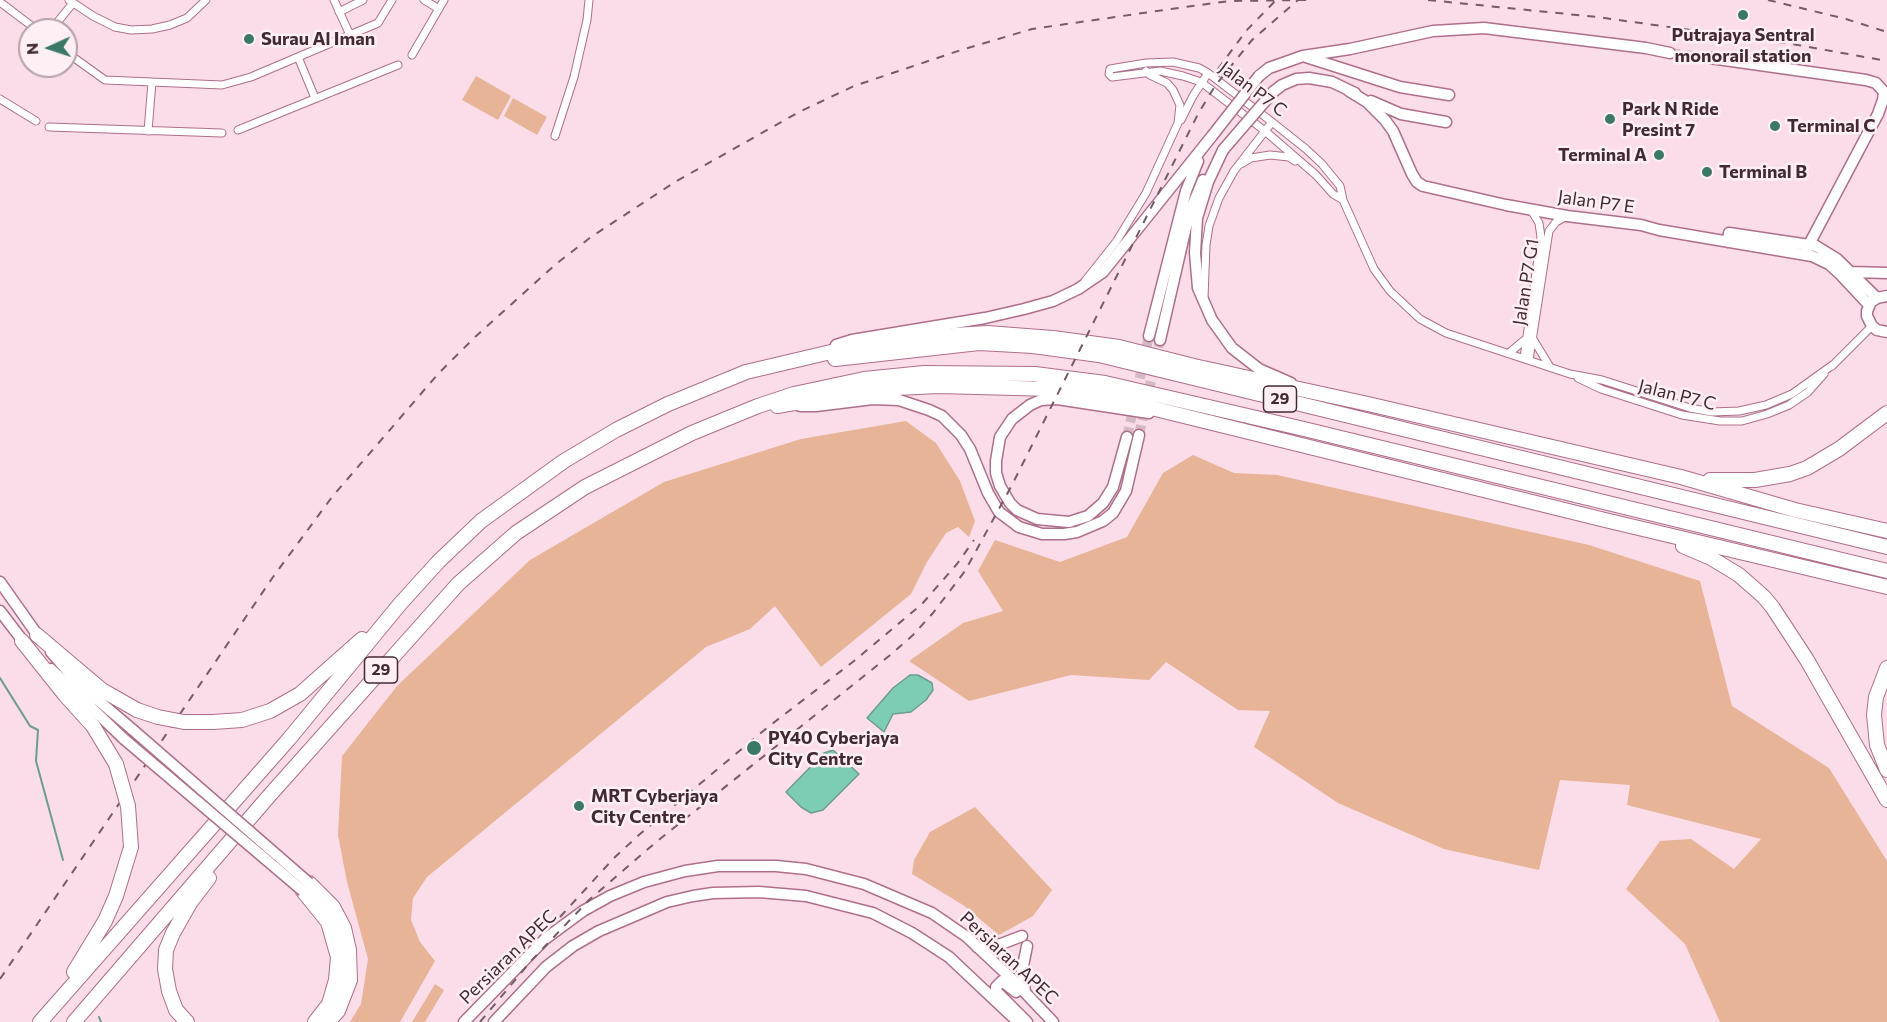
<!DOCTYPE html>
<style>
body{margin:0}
#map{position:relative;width:1887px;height:1022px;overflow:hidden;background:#fbdde9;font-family:Commissioner,sans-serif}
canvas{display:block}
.north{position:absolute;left:18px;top:18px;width:60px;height:60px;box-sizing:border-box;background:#feeff5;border:2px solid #b4a0a8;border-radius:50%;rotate:267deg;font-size:16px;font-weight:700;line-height:24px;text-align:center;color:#442935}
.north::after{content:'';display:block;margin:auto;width:21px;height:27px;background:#3a7967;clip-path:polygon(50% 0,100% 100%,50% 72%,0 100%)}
</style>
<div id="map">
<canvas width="1887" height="1022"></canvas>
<div class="north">N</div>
</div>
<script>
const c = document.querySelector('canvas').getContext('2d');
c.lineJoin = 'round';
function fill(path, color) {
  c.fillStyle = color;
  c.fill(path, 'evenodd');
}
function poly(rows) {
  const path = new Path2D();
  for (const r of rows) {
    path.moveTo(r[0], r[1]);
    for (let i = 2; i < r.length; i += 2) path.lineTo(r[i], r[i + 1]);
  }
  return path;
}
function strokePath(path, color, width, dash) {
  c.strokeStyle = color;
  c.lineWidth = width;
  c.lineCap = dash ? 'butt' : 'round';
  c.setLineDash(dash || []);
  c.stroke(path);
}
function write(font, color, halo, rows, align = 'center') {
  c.font = font + ' Commissioner,sans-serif';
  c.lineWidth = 5;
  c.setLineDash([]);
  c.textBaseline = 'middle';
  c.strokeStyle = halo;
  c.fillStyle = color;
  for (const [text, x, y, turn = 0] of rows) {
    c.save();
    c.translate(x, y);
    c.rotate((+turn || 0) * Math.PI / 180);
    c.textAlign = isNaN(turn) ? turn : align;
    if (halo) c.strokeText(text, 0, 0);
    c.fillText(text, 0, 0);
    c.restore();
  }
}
fill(poly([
 [476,76,511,96,498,120,462,100],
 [513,98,547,117,537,135,504,116],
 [906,421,936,443,960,481,975,521,969,537,958,527,946,533,927,562,911,594,821,667,775,606,750,629,706,647,427,877,413,898,411,920,420,942,435,961,400,1022,350,1022,361,1004,368,959,347,882,338,835,342,756,397,686,530,560,664,482,801,439],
 [1193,455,1234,473,1277,475,1589,545,1700,581,1732,706,1829,768,1887,861,1887,1022,1720,1022,1685,944,1626,889,1660,841,1691,839,1734,869,1761,839,1627,805,1630,785,1560,780,1539,870,1444,849,1338,803,1254,747,1270,711,1238,710,1166,662,1149,680,1071,675,969,701,909,661,963,623,1003,611,978,571,995,540,1060,562,1127,537,1163,473],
 [975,807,1052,890,1033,916,999,935,963,905,912,874,914,860,930,832],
 [435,984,444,990,425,1022,412,1022]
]), '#e7b497');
const water = poly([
 [910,675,918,675,932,683,933,690,926,700,911,712,893,714,884,732,867,718,893,688,910,675],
 [833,750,859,774,823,810,811,813,801,807,786,792,824,753,833,750]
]);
fill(water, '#7dcdb4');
strokePath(water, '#6c9c8e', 1.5);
strokePath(poly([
 [0,678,30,726,38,730,36,761,63,860],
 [99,1017,101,1022]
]), '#6c9c8e', 2);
strokePath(poly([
 [1670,53,1710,58],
 [1139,435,1160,340],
 [1127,437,1149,336]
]), '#d6b9c5', 10, [10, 5]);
const street = poly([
 [69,0,93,16,115,27,131,30,152,29,170,25,187,18,206,0],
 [334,0,350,35],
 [424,0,439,9],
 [0,2,37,30],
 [339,12,363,0],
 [51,30,73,3],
 [66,52,105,80,222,85,251,77,378,23,392,0],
 [412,55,444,0],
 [298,57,315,98],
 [0,99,36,121],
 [1181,120,1193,96,1208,73],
 [49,127,222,133],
 [238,130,398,65],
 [148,131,152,82],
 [555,136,574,77,587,20,589,0],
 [1241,164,1251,158,1270,155,1289,157,1295,161],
 [1343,200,1333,194,1316,175,1265,131,1201,82,1183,76,1160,71,1112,77,1109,74,1110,69,1146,63,1173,62,1199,68,1208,73,1272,122,1306,149,1322,164,1340,186,1343,200,1374,269,1390,291,1420,319,1446,333,1570,374,1602,380,1690,408,1712,412,1739,411,1766,405,1792,394,1834,364],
 [1085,281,1116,242,1146,193,1178,123,1180,105,1173,90,1167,83,1150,75,1146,71],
 [1204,298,1206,245,1209,226,1219,198,1234,171,1272,122],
 [1533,339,1550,367],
 [1509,353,1527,338],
 [1524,358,1541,237,1539,223,1531,210],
 [1529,360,1549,231,1556,222,1567,216],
 [1832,366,1872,326],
 [1578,378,1601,389,1682,415,1720,421,1742,421,1767,414,1789,405,1808,392,1824,374]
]);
const secondary = poly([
 [1306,57,1400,87,1449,95],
 [1710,58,1866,80,1876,83,1884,92,1883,100,1878,114,1804,254],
 [1259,76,1269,68,1303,56,1350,49,1433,31,1484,28,1646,48,1670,53],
 [1349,91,1367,102,1385,120,1393,131,1412,174,1417,182,1423,186,1506,205,1567,216,1641,225,1659,230,1812,256,1829,264,1841,275,1869,305],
 [1273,92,1282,85,1296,79,1309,78,1332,82,1355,93],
 [1371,101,1401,114,1446,122],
 [1223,150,1208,182,1197,218,1195,253,1198,288,1212,320,1232,348,1259,369,1291,383],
 [1728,242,1729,233,1816,246,1837,259,1877,298],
 [1851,272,1887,273],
 [1887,296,1877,298,1871,302,1867,311,1867,316,1872,326,1877,330,1887,332],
 [1149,336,1186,191,1198,161],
 [1160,340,1189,214,1203,180],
 [836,345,852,340,985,318,1024,309,1053,301,1078,289,1103,272,1212,136],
 [800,406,816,406,873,399,899,400,929,410,942,416,961,435,970,449,988,493,999,512,1019,527,1042,534,1064,534,1077,532,1103,521,1113,513,1126,491,1139,435],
 [1127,437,1113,487,1103,503,1088,516,1069,522,1037,519,1017,510,1010,503,1000,486,996,473,996,461,1000,437,1012,419,1030,405,1041,400,1057,399,1149,413]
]);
const primary = poly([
 [0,582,41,640],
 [0,611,26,645],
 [51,652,79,684,133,730],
 [51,669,124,739],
 [977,947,1001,944,1022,936],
 [1016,992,1002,981,996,987,996,991,1027,1022],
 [1025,992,1022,971,1027,946],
 [464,1022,545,939,583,911,610,896,644,882,685,871,718,866,776,866,806,869,864,884,932,913,967,937,1016,983,1053,1022],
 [494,1022,546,967,573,946,599,931,667,902,693,896,713,893,759,892,806,896,873,913,912,933,949,957,1018,1022]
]);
const highway = poly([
 [835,359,979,343,1033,346,1099,355,1887,547],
 [777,406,876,389,938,386,1053,389,1111,398,1605,520,1887,587],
 [1710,480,1755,480,1790,474,1807,468,1839,449,1887,413],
 [1683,546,1711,558,1739,575,1764,597,1773,608,1807,660,1887,800],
 [37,635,102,690,137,710],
 [22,641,65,695,93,726,116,764],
 [1887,668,1876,697,1874,715,1877,745,1887,770],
 [213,722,242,720,270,711,300,694,362,639],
 [309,883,333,907,344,928,349,950,350,980,338,1011,328,1022],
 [303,891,328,922,338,957,336,980,329,1004,315,1022],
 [74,972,105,921,116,896,131,847],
 [40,1022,289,739,400,604,438,562,481,521,564,461,616,430,668,404,746,372,852,347,955,335,987,333,1053,338,1119,347,1194,366,1368,404,1681,477,1795,510,1887,531],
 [74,1022,269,796,458,584,516,533,585,487,692,433,758,406,794,394,864,379,924,373,1035,374,1105,383,1304,429,1887,571],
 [187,1022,176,1010,169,991,165,969,166,950,173,933,190,903,209,878]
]);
strokePath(street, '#af6e8b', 9);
strokePath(secondary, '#af6e8b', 13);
strokePath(primary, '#af6e8b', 13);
strokePath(highway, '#af6e8b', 16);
strokePath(street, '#fff', 7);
strokePath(secondary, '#fff', 10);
strokePath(primary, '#fff', 10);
strokePath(highway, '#fff', 14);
strokePath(poly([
 [1428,0,1597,17,1792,44,1887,61],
 [1768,0,1846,19,1887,32],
 [1218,69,1246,31,1276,0],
 [560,917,614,858,640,834,768,727,854,661,922,604,957,564,974,540],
 [0,979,273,577,332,497,438,374,475,337,556,264,591,237,675,182,799,112,854,86,961,50,1032,29,1171,9,1229,1,1307,0],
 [480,1022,531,961,589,900,655,843,889,656,913,635,933,613,965,571,1012,485,1198,114,1215,86,1252,40,1298,0]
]), '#765a66', 2, [8, 8]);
const secondaryBridge = poly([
 [1212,136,1259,76],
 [1223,150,1273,92]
]);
const primaryBridge = poly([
 [133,730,309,883],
 [124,739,303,891]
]);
const highwayBridge = poly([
 [137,710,158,717,184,722,213,722],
 [116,764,128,806,131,847]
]);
strokePath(secondaryBridge, '#af6e8b', 13, []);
strokePath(primaryBridge, '#af6e8b', 13, []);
strokePath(highwayBridge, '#af6e8b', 16, []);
strokePath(secondaryBridge, '#fff', 10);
strokePath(primaryBridge, '#fff', 10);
strokePath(highwayBridge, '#fff', 14);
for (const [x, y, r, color] of [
 [1743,15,6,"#3a7967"],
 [249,39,6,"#3a7967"],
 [1610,119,6,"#3a7967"],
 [1775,126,6,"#3a7967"],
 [1659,155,6,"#3a7967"],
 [1707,172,6,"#3a7967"],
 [754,748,8,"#3a7967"],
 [579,806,6,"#3a7967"]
]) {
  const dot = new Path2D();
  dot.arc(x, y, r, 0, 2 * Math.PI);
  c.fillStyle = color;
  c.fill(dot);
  strokePath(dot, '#feeff5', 2);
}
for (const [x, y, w] of [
 [1280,399,33],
 [381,670,33]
]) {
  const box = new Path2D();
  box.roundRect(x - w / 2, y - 13, w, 26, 4.5);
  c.fillStyle = '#feeff5';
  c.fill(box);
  strokePath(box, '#442935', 1.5);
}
write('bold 16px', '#442935', null, [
 ["29",1280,399],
 ["29",381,670]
]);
write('bold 18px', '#442935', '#feeff5', [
 ["Putrajaya Sentral",1743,35,"center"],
 ["monorail station",1743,56,"center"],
 ["Surau Al Iman",261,39],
 ["Park N Ride",1622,109],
 ["Presint 7",1622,130],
 ["Terminal C",1787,126],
 ["Terminal A",1647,155,"right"],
 ["Terminal B",1719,172],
 ["PY40 Cyberjaya",768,738],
 ["City Centre",768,759],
 ["MRT Cyberjaya",591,796],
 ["City Centre",591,817]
], 'left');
write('18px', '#442935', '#feeff5', [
 ["Jalan P7 C",1253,89,37],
 ["Jalan P7 E",1596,202,8],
 ["Jalan P7 G1",1526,282,-81],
 ["Jalan P7 C",1677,395,14],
 ["Persiaran APEC",508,957,-44],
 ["Persiaran APEC",1009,958,43]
]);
</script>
